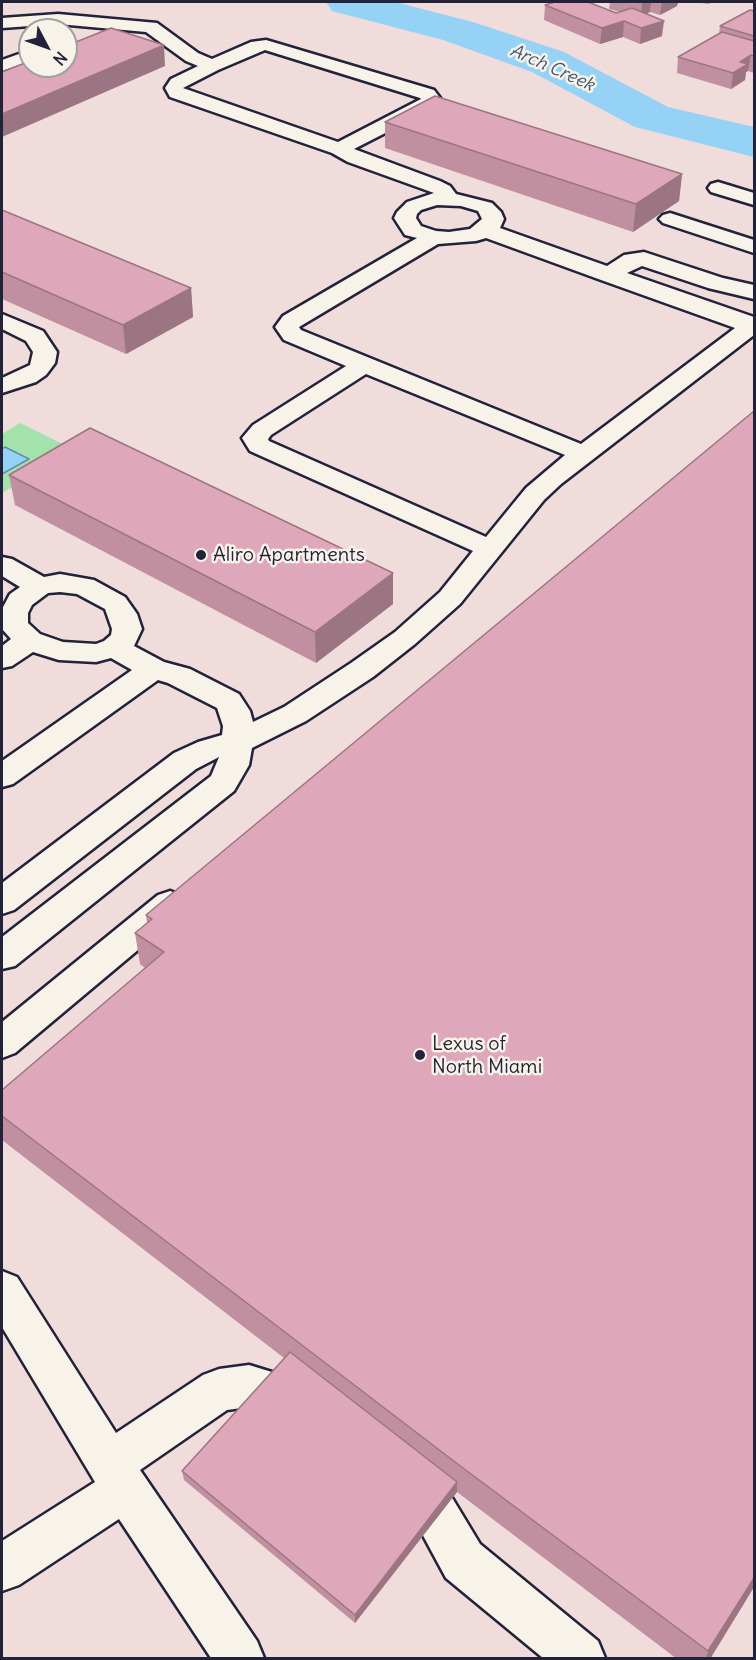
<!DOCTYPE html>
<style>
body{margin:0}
#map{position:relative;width:756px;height:1660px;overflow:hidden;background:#f0dcda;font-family:Delius,sans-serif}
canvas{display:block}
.frame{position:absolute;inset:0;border:3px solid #22223b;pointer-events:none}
.north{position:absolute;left:18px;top:18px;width:60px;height:60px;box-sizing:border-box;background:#f7f3e8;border:2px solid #a29fa3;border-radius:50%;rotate:131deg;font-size:16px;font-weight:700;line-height:24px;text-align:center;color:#22223b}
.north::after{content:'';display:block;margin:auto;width:21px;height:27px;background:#22223b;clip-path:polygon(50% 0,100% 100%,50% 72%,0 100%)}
</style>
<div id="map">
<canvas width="756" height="1660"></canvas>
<div class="frame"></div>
<div class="north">N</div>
</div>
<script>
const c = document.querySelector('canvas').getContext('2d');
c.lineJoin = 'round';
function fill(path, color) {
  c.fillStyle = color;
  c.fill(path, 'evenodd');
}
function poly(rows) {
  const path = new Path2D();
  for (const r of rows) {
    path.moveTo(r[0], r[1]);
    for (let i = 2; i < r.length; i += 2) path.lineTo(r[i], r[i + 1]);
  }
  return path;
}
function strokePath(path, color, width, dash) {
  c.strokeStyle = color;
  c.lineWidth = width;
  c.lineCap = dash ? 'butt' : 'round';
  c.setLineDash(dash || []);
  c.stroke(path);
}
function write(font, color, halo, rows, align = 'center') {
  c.font = font + ' Delius,sans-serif';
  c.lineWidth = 5;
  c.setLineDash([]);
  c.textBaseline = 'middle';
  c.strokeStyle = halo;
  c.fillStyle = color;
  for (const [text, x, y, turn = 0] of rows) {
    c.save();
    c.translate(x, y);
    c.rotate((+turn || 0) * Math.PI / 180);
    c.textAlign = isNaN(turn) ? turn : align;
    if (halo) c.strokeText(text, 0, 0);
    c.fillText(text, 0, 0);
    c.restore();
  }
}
fill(poly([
 [20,423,75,450,2,493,2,434]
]), '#a3e2aa');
const water = poly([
 [5,447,29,459,2,474,2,449,5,447]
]);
fill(water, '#95d2f6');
strokePath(water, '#678cab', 1.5);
fill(poly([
 [326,2,395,2,473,22,564,52,668,107,754,127,754,157,635,127,532,72,443,40,332,11,326,2]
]), '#95d2f6');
const minor = poly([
 [58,14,157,23,198,53,212,59,251,42,266,40,434,90,440,98,436,107,354,149,440,181,450,186,456,194,492,203,501,212,504,219,500,228,607,266,624,255,644,252,723,278,754,285,754,299,708,288,642,266,627,273,754,317,754,335,561,484,544,500,460,604,415,644,373,677,306,721,252,748,249,765,234,791,15,966,2,969,2,937,211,776,219,757,196,769,14,910,2,914,2,883,174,753,198,742,222,735,223,726,217,708,168,683,158,680,13,784,2,787,2,761,132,670,111,658,96,662,59,660,33,652,12,666,2,668,2,646,11,639,2,629,2,609,10,594,20,587,2,576,2,557,12,559,44,577,60,574,94,580,125,597,137,614,142,629,134,646,164,662,190,669,239,694,250,711,253,722,284,707,351,663,395,632,440,592,473,551,250,451,242,438,253,425,346,366,284,340,275,327,283,316,417,238,405,235,394,218,397,212,407,202,434,193,348,162,332,153,170,97,165,88,171,79,198,66,186,61,146,32,58,24,2,28,2,18,58,14],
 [265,50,420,98,421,99,338,142,183,88,218,70,265,50],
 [437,205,461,206,478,211,482,219,470,229,449,232,436,231,421,226,416,218,417,214,421,210,437,205],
 [486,238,601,280,735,328,581,444,301,330,299,327,438,244,476,241,486,238],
 [366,374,565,455,526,488,486,537,269,441,268,439,271,435,366,374],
 [60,592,77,594,105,609,112,629,111,635,104,641,96,644,63,642,40,634,28,623,28,613,32,605,48,593,60,592],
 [30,50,30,61,2,71,2,60,30,50],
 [718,182,754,193,754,205,711,192,708,188,711,184,718,182],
 [670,213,754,240,754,253,663,223,659,219,663,215,670,213],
 [2,314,43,331,57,352,55,363,46,375,36,382,2,393,2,378,30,365,33,352,26,341,2,329,2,314],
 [170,891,182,895,187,904,182,913,15,1053,2,1058,2,1022,158,895,170,891],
 [2,1271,17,1277,116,1433,203,1375,219,1369,249,1365,298,1380,313,1392,319,1407,313,1422,297,1428,281,1422,270,1412,249,1407,227,1410,140,1470,257,1641,264,1658,211,1658,119,1519,19,1585,2,1591,2,1541,95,1482,2,1327,2,1271],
 [403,1464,419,1471,451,1496,480,1544,598,1641,605,1658,543,1658,446,1578,419,1528,387,1503,380,1487,387,1471,403,1464]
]);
strokePath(minor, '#22223b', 5);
fill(minor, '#f7f3e8');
fill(poly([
 [552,2,588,2,616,13,620,12,609,9,610,2,678,2,677,6,660,15,650,12,647,14,662,36,640,44,623,37,600,44,544,20,545,5],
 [696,2,713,2,708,4],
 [754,11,754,73,748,71,746,72,745,80,731,89,677,73,678,57,719,34,720,26],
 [385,122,682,174,679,201,633,232,385,148],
 [2,210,191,288,193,317,126,354,2,299],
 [754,411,754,1587,710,1659,677,1659,457,1492,355,1623,184,1480,182,1471,284,1358,2,1140,2,1090,145,968,140,964,135,933,147,923,146,915],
 [9,475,393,604,316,663,15,505]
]), '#c090a0');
fill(poly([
 [642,2,651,2,650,12,641,17],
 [662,2,678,2,677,6,660,15],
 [624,21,623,37,600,44,602,28],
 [664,21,662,36,640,44,641,28],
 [164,45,165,66,2,137,2,114],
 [751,55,748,71,746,72,745,80,731,89,733,73,740,62],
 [682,174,679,201,633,232,636,204],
 [191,288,193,317,126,354,123,325],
 [393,573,393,604,316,663,315,632],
 [457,1482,457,1492,355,1623,355,1615],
 [754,1578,754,1587,710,1659,706,1659,708,1651]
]), '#9c7582');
const building = poly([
 [555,2,588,2,616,13,632,8,664,21,641,28,624,21,602,28,545,5,555,2],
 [750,10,754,11,754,36,720,26,750,10],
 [111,28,164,45,2,114,2,72,30,61,30,66,66,66,66,46,111,28],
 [722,32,754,41,754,56,751,55,740,62,748,64,733,73,678,57,722,32],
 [435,96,682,174,636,204,385,122,435,96],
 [2,210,191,288,123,325,2,272,2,210],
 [754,411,754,1578,708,1651,459,1465,2,1116,2,1090,164,952,135,933,152,919,146,915,754,411],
 [90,428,393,573,315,632,9,475,90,428],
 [290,1352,457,1482,355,1615,182,1471,290,1352]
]);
fill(building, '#dfa7ba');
strokePath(building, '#9c7582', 1.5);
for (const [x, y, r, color] of [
 [201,555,6,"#22223b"],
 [420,1055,6,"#22223b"]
]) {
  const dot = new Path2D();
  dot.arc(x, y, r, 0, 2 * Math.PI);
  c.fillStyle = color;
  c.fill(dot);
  strokePath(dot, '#f7f3e8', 2);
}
write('italic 18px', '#445773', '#f7f3e8', [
 ["Arch Creek",552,68,24]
]);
write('20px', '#22223b', '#f7f3e8', [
 ["Aliro Apartments",213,555],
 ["Lexus of",432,1044],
 ["North Miami",432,1067]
], 'left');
</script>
